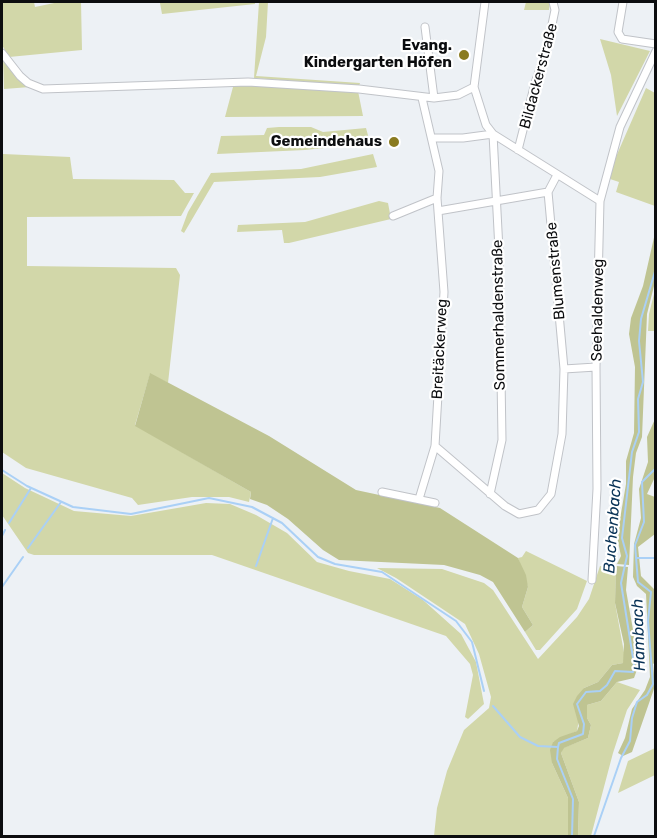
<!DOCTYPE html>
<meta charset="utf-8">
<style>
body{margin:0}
#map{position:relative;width:657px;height:838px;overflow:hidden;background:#edf1f5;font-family:Rubik,sans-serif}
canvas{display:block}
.frame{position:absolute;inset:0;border:3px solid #0c0d0f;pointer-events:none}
</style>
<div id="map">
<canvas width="657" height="838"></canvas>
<div class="frame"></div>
</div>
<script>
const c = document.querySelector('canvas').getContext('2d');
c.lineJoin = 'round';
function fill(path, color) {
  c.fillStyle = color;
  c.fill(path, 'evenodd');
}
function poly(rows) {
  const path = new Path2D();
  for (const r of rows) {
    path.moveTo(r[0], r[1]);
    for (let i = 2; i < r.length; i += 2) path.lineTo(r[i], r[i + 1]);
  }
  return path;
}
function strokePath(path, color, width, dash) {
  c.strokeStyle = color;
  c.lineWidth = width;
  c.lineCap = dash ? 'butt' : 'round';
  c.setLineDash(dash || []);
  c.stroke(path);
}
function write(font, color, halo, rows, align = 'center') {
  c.font = font + ' Rubik,sans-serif';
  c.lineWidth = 4.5;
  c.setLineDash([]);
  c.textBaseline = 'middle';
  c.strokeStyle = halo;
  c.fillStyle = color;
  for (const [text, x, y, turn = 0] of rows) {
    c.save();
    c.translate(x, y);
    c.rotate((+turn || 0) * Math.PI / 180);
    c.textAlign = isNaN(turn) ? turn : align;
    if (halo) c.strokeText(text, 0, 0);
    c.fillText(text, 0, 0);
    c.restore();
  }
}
fill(poly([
 [2,2,34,2,35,7,59,2,81,2,82,50,9,57,2,45],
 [172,2,255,2,255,4,162,14,160,3],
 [259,2,268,2,266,37,256,76,360,83,359,86,254,78],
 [526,2,550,2,549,10,524,10],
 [600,39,650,51,617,116,611,75],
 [3,59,16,77,30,87,4,89],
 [237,84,358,91,363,116,225,117,233,87],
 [646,88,655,93,655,206,616,192,619,182,610,179,615,159],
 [279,127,311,127,323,132,366,128,369,139,334,147,305,150,217,154,221,136,264,135,267,128],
 [2,151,3,154,70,157,73,179,174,180,185,193,194,193,181,216,27,217,27,266,176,268,180,275,168,383,150,374,135,425,251,492,249,502,229,497,192,497,138,505,132,498,26,468,2,452],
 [373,154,377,167,320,177,214,182,184,233,181,231,188,212,211,173,301,169],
 [379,201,388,203,391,219,289,243,284,243,282,230,237,232,238,225,305,222],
 [655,290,655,331,648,331,649,314],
 [2,473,25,488,74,511,131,516,206,503,230,504,256,515,287,533,317,562,349,571,390,579,423,600,461,634,476,662,484,704,468,719,465,717,473,675,470,664,446,636,212,555,34,555,28,553,2,515],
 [526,551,587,581,577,609,540,650,536,650,525,632,533,625,522,607,528,587,518,558,522,557],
 [600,566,616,569,615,603,625,658,623,663,612,665,598,682,584,688,577,731,553,742,552,763,568,798,568,836,434,836,437,808,447,771,464,730,489,708,491,697,479,654,465,624,396,578,377,568,442,569,484,583,493,590,538,659,577,617,589,599],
 [617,682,640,690,627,710,613,753,591,836,578,836,579,802,561,753,563,748,588,738,591,725,587,718,587,705,601,701],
 [655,748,655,775,618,793,628,761]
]), '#d2d7a9');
fill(poly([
 [655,233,655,282,647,314,642,437,636,453,633,477,629,565,617,564,621,556,617,537,626,484,626,461,634,433,635,367,629,334,631,318,643,286],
 [150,373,269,436,356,490,440,508,518,558,526,575,528,587,522,607,533,625,525,632,493,582,480,575,444,565,339,560,323,550,288,519,267,505,250,499,251,492,135,426],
 [655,419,655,477,647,494,655,497,655,534,638,547,641,576,655,590,656,662,653,664,655,686,632,752,623,756,618,753,625,738,632,709,645,690,650,677,646,594,637,586,633,577,634,544,641,518,639,489,648,462,647,437],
 [616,566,628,567,626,590,639,664,634,678,617,682,601,701,587,705,587,718,591,725,588,738,564,748,561,753,579,802,578,836,568,836,568,798,552,763,550,750,553,742,560,737,577,731,579,726,573,704,577,696,584,688,598,682,612,665,623,663,624,644,615,603]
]), '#bfc492');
strokePath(poly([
 [2,470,27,486,73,507,131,514,209,498,252,507,282,523,318,557,335,564,382,572,456,621,472,642,484,691],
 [9,523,31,488],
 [2,536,5,530],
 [28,548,61,502],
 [636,558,656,558],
 [256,566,273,518],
 [2,587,23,557],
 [493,706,520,737,538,746,558,747],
 [572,836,573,799,557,759,558,747,559,743,583,734,584,724,577,704,586,692,600,691,607,685,615,671,633,672,634,664,621,583,627,556,622,538,632,452,639,432,638,399,643,382,639,341,641,319,656,268],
 [594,836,621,758,630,741,632,718,637,702,647,695,653,684,648,621,651,592,638,582,635,545,644,522,642,482,656,468]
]), '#aad0f6', 2);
const minor = poly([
 [485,2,474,87,486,125,493,134,600,201],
 [623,2,618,32,622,39,656,44],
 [425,27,434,98],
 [2,53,20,76,28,83,43,89,248,82,359,89,434,98,458,95,474,87],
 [432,138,463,138,493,134,499,250,502,440,490,494],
 [518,150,535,83,547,49,555,10,553,2],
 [438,211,548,192],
 [393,216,437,198],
 [564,369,596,367],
 [435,446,505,506,519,514,538,510,551,494,562,434,564,369,548,192,557,175],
 [382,492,435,503],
 [419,499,435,446,444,292,437,198,439,171,422,98],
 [592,580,597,489,596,367,600,201,620,127,656,51]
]);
strokePath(minor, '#c0c3c8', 9);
strokePath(minor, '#fff', 7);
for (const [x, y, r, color] of [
 [464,55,6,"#8a7b20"],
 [394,142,6,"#8a7b20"]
]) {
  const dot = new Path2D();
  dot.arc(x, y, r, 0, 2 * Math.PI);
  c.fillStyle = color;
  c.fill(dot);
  strokePath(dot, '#fff', 2);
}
write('bold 15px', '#0c0d0f', '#fff', [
 ["Evang.",452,46],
 ["Kindergarten Höfen",452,63],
 ["Gemeindehaus",382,142]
], 'right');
write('15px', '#0c0d0f', '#fff', [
 ["Bildackerstraße",539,76,-75],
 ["Blumenstraße",556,271,-95],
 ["Seehaldenweg",598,310,-89],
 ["Sommerhaldenstraße",499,315,-91],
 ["Breitäckerweg",440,349,-87]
]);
write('italic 16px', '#083256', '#fff', [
 ["Buchenbach",613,526,-86],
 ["Hambach",639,635,-92]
]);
</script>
